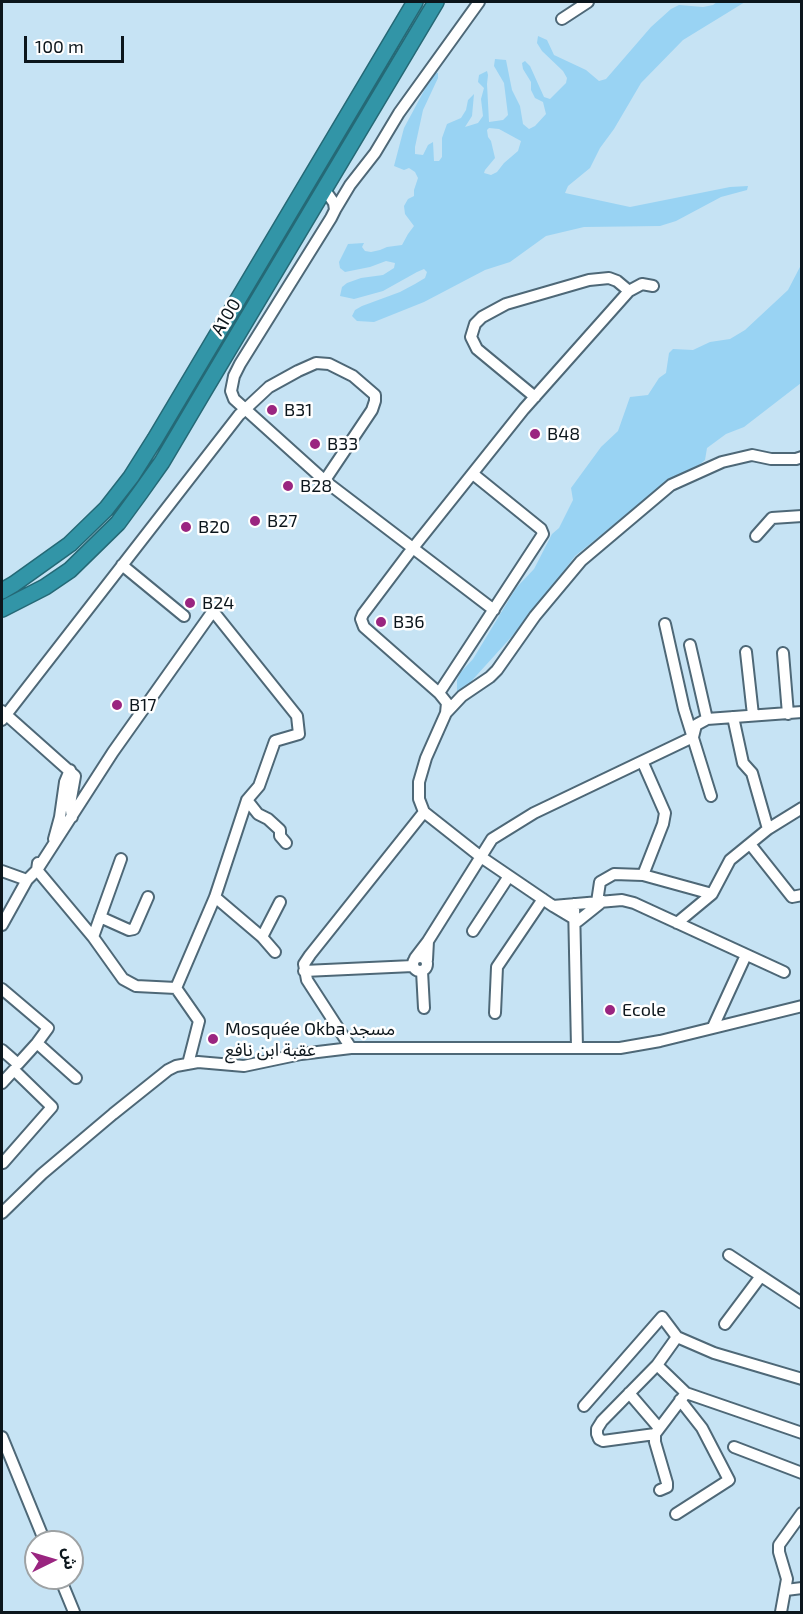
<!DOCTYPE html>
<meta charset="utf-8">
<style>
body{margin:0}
#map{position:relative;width:803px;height:1614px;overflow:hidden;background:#c6e3f4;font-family:"Exo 2","Noto Sans Arabic",sans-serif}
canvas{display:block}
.frame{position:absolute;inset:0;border:3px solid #0c161c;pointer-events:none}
.north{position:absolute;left:24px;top:1530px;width:60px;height:60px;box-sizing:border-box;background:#fff;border:2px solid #9ea2a4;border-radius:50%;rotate:85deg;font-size:16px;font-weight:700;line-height:24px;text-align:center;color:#0c161c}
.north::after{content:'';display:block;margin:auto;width:21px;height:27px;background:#9a2580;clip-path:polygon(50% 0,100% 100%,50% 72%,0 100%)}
.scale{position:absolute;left:24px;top:36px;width:100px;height:27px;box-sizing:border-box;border:3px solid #0c161c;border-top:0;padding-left:8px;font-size:18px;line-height:21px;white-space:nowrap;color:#0c161c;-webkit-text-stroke:4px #fff;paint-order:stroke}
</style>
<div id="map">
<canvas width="803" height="1614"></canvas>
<div class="frame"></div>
<div class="north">ش</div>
<div class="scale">100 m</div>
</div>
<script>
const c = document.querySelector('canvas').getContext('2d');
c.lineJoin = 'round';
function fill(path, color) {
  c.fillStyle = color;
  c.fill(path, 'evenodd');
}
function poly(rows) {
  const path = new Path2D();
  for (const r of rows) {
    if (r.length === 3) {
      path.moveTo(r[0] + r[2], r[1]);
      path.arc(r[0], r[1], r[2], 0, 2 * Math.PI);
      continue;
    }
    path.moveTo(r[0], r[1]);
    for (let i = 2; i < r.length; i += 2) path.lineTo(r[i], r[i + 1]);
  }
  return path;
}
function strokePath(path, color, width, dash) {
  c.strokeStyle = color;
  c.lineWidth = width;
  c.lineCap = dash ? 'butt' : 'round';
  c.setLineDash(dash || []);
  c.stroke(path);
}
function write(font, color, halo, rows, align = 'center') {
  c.font = font + ' "Exo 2","Noto Sans Arabic",sans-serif';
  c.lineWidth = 5;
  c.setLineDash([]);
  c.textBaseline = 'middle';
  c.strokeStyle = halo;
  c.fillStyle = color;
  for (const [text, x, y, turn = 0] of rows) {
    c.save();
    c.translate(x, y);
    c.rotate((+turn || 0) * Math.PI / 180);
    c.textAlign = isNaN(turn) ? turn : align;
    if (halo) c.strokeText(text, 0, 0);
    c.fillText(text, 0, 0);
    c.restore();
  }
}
fill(poly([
 [717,2,745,2,683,40,641,83,614,129,600,148,590,168,568,186,565,193,630,207,730,187,748,186,747,190,721,197,676,221,660,226,584,227,546,236,510,262,485,270,424,302,374,322,357,321,352,316,355,310,362,306,400,292,415,284,425,278,427,272,424,269,417,272,383,291,354,299,340,296,342,287,347,283,361,278,383,275,394,268,395,263,386,261,370,267,345,272,340,268,339,262,348,244,364,243,362,247,365,251,371,252,380,250,387,247,402,245,408,234,414,226,405,214,404,206,408,199,414,196,414,190,418,178,415,172,409,168,404,170,394,166,404,128,434,72,438,73,438,78,423,110,415,147,415,154,423,155,428,145,433,142,434,161,439,161,442,157,442,138,447,124,461,118,466,110,468,100,474,94,472,116,465,127,478,123,483,116,481,99,484,88,478,82,479,75,487,71,488,75,487,84,489,122,503,120,508,115,504,83,494,66,495,59,506,60,512,90,520,106,523,124,529,129,535,126,546,114,543,102,535,98,531,90,531,82,523,69,522,63,525,61,530,66,544,97,550,99,566,83,567,78,563,71,542,51,537,43,538,36,547,40,554,55,586,70,599,81,606,79,651,27,671,9,679,5,703,7,713,5],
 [489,128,499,129,521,141,518,151,504,163,497,172,491,175,484,173,485,170,495,158,491,141,488,137,487,130],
 [801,265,801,383,744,427,726,434,707,448,705,460,699,465,670,480,575,556,540,603,514,634,467,686,457,693,457,680,460,673,473,659,516,588,534,569,552,534,559,528,573,500,571,488,601,447,618,431,630,397,648,395,659,378,666,373,669,353,673,349,693,350,710,342,730,339,745,330,788,290]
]), '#99d3f3');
const minor = poly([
 [562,19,588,2],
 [325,190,334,203,335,210,331,218,240,364,234,376,231,391,234,399,325,481,494,610],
 [335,210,350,185,375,153,399,113,479,2],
 [653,286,642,284,629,291,524,409,409,553,363,614,361,619,364,627,439,693,447,703,446,713,426,758,419,782,419,799,424,812,481,857,553,906,622,900,634,903,784,972],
 [535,397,477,349,471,337,475,324,482,317,506,304,589,280,609,278,617,281,629,291],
 [756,536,772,518,802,516],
 [122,565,184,616],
 [665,624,684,709,711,796],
 [690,645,707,719],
 [746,652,753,715],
 [783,653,788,714],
 [439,693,543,534,541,529,473,474],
 [2,711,75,776,70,804,72,817],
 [446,713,462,696,490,677,497,670,535,616,581,561,671,485,722,462,752,455,771,459,796,459,802,457],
 [733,717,743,763,752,773,768,829],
 [2,720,239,415,269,387,298,371,316,363,329,364,353,376,375,395,375,401,372,410,321,486],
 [247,800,258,814,268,819,280,830,280,836,286,843],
 [54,839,60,817,65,782,70,770],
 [750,844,792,897,802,895],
 [38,863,37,870,93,937,123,979,136,986,176,988],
 [2,871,27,880],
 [643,875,663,824,665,813,643,763],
 [215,897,262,937,275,952],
 [597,902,600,882,614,874,643,875,712,894],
 [574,904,577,1048],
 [553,906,578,921,603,901],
 [100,917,129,930,134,929,148,897],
 [677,923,712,894,730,860,768,829,802,808],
 [2,925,27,880,37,870,113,752,213,611,297,716,299,734,275,741,259,786,247,800,215,897,176,988],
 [473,931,509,876],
 [93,937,121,859],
 [262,937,280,902],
 [428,941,492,839,534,813,693,737,696,725,707,719,802,712],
 [420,964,7],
 [415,958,428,941,427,960],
 [304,971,413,966],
 [422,971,424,1008],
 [176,988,199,1021,188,1064],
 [2,989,48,1028,37,1043,18,1064,2,1050],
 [495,1013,497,967,543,899],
 [713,1027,746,955],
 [37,1043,76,1078],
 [351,1048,307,980,304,964,310,955,424,812],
 [2,1083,14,1070,52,1107,3,1163],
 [2,1213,42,1174,113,1114,168,1070,176,1066,198,1062,244,1066,301,1054,351,1048,620,1048,660,1041,802,1006],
 [729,1255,802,1303],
 [725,1324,761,1276],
 [629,1393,659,1428],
 [686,1393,657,1365,677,1337,714,1353,802,1379],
 [584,1406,662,1317,677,1337],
 [655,1434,603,1441,599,1439,597,1434,597,1429,602,1421,657,1365],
 [2,1437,45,1542],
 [734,1447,802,1473],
 [660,1490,667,1487,667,1483,655,1442,655,1434,686,1393,802,1433],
 [676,1514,729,1480,702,1428,680,1400],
 [60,1578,74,1612],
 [786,1590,802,1588],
 [781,1612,787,1579,779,1552,779,1545,802,1513]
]);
const highway = poly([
 [2,591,14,584,70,544,106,509,131,477,155,439,415,2],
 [2,609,45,587,70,570,118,523,140,493,162,462,204,391,436,2]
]);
strokePath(minor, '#4e6877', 14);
strokePath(highway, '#256976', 18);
strokePath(minor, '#fff', 10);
strokePath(highway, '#3295a7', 15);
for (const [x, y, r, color] of [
 [272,410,6,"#9a2580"],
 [535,434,6,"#9a2580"],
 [315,444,6,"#9a2580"],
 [288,486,6,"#9a2580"],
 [255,521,6,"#9a2580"],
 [186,527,6,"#9a2580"],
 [190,603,6,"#9a2580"],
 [381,622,6,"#9a2580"],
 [117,705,6,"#9a2580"],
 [610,1010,6,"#9a2580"],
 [213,1039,6,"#9a2580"]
]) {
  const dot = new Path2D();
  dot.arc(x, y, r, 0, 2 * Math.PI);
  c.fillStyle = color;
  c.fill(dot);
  strokePath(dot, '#fff', 2);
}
write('18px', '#0c161c', '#fff', [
 ["A100",226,317,-59]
]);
write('18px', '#0c161c', '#fff', [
 ["B31",284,410],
 ["B48",547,434],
 ["B33",327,444],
 ["B28",300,486],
 ["B27",267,521],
 ["B20",198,527],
 ["B24",202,603],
 ["B36",393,622],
 ["B17",129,705],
 ["Ecole",622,1010],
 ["Mosquée Okba مسجد",225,1029],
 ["عقبة ابن نافع",225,1050]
], 'left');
</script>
